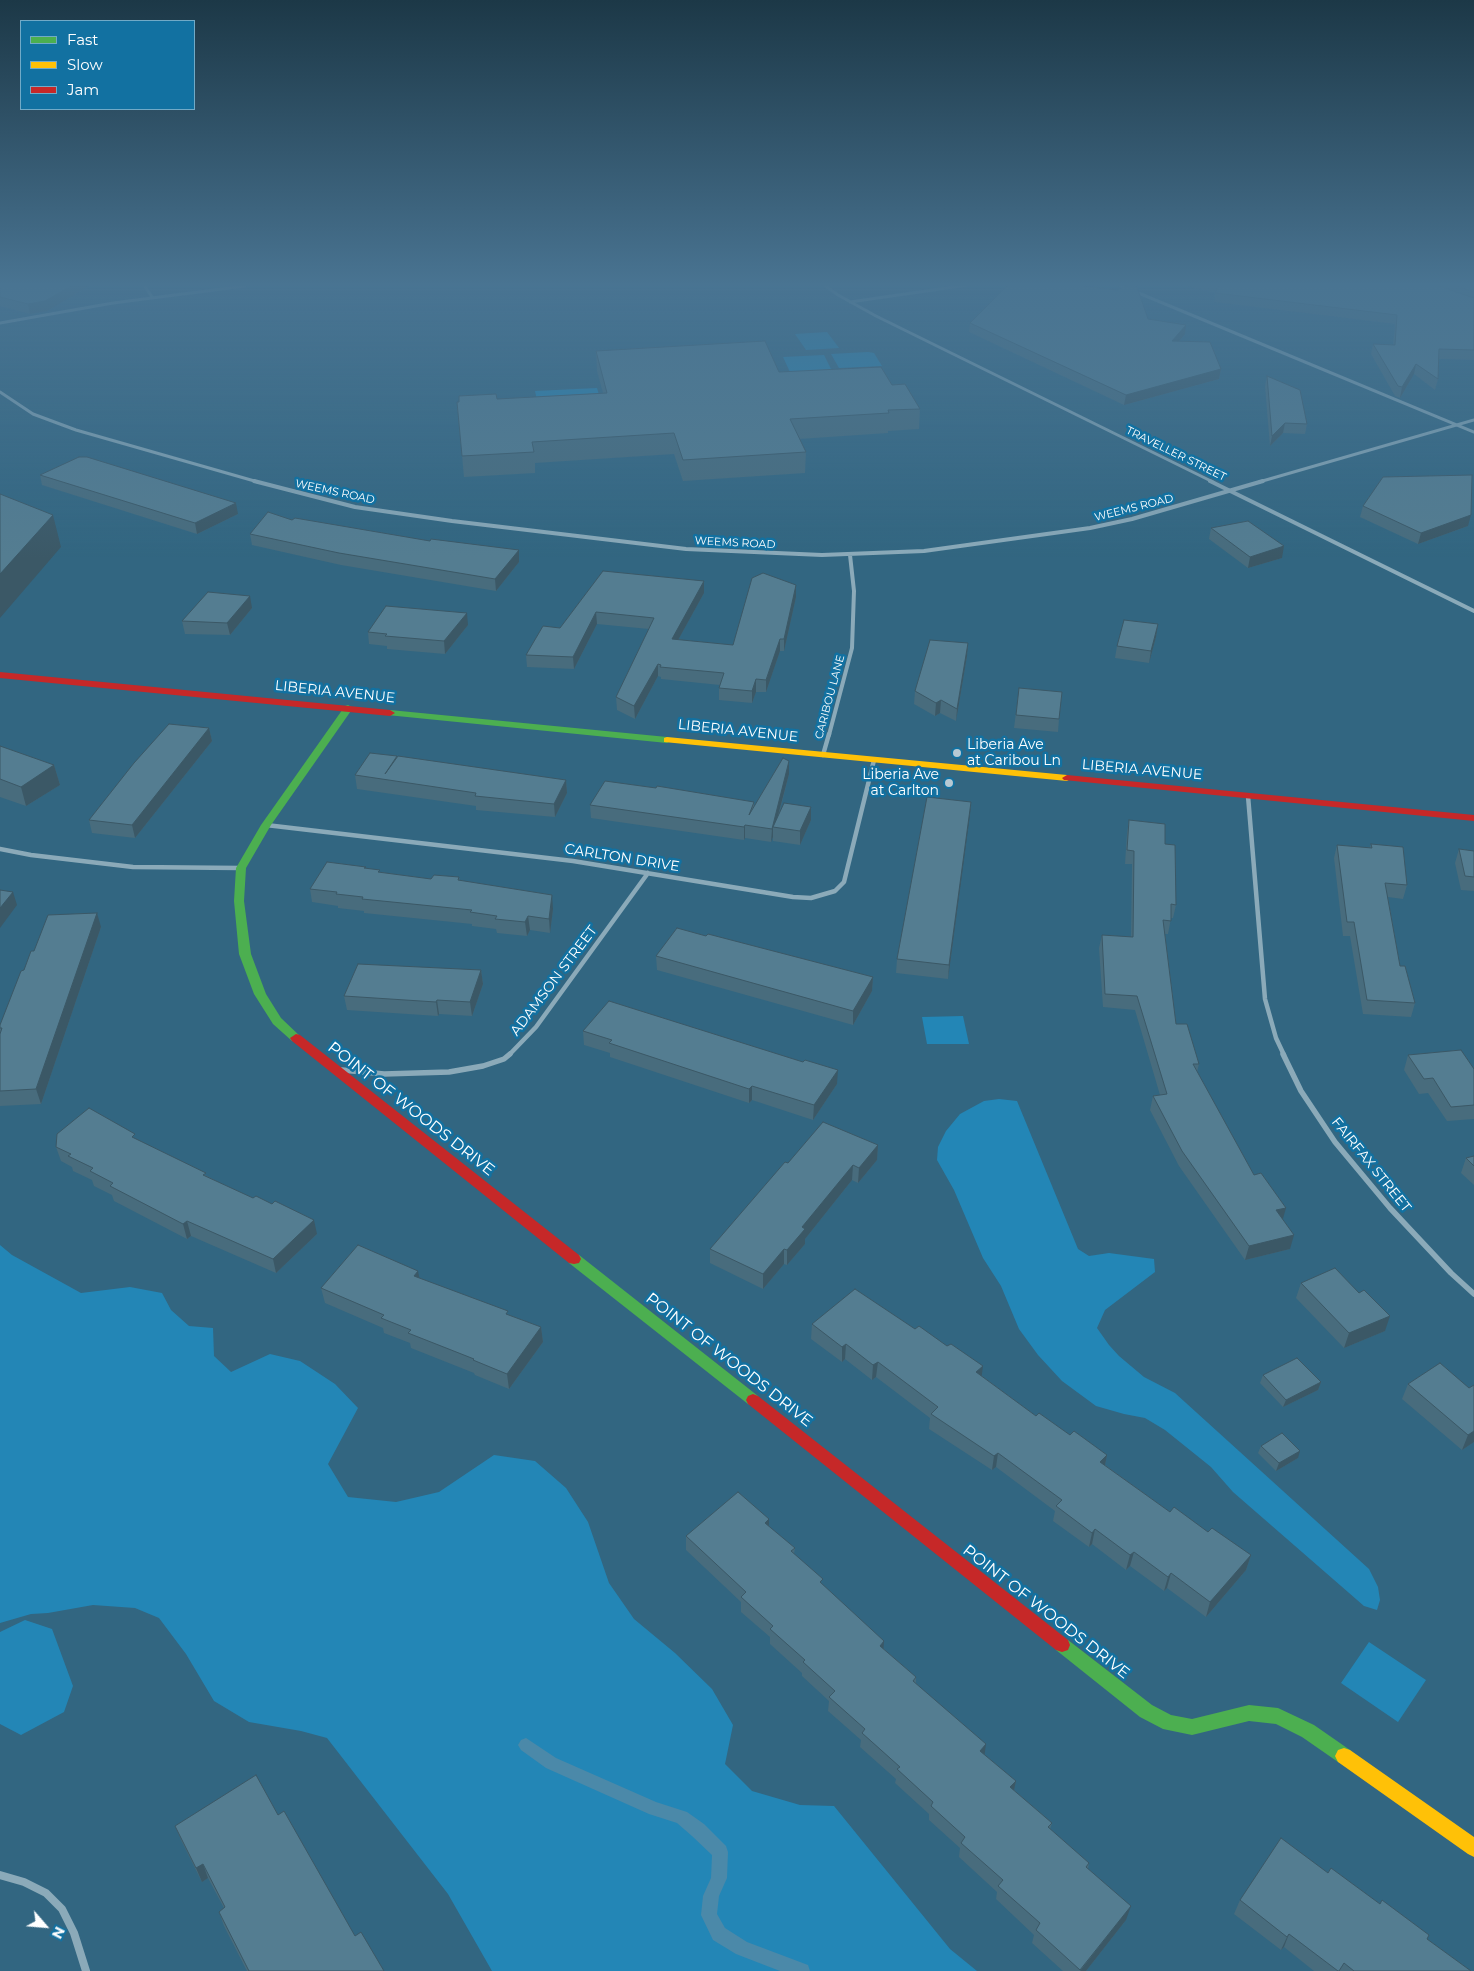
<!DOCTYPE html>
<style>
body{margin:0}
#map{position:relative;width:1474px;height:1971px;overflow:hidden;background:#326681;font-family:Montserrat,sans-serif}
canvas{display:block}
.legend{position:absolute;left:20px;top:20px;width:175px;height:90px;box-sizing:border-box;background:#1271a1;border:1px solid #71aac7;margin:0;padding:6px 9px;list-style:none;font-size:15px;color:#fff}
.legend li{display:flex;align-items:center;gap:10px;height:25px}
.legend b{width:25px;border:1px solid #71aac7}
.north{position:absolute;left:20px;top:1901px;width:50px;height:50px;-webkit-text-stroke:4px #1271a1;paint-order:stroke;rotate:117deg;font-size:14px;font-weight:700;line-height:20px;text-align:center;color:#fff}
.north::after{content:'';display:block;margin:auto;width:18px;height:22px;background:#fff;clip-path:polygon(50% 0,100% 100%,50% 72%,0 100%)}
</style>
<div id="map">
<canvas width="1474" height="1971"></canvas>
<ul class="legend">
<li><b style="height:6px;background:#4caf50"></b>Fast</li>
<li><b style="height:6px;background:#ffc107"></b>Slow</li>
<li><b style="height:6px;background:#c62828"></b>Jam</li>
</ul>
<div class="north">N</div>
</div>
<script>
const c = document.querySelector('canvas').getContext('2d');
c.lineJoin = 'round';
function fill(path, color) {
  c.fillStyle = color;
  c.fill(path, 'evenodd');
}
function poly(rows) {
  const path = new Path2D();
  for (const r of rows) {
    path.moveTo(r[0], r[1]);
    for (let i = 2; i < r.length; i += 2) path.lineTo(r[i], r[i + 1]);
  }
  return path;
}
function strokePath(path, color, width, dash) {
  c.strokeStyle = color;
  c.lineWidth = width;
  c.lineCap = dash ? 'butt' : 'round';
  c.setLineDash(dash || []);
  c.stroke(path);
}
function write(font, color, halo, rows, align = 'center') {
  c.font = font + ' Montserrat,sans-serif';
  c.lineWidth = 5;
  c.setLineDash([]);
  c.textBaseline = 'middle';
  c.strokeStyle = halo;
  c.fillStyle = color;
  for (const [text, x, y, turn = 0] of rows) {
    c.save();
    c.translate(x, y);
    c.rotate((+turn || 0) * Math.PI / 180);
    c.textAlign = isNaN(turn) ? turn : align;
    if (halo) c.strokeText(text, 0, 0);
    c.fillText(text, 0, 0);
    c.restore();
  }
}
fill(poly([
 [827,332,839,348,806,350,795,334],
 [868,352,874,353,882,366,839,368,831,354],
 [824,355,837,381,795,383,783,357],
 [597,388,602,405,539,409,535,391],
 [963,1016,969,1044,927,1044,922,1017],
 [999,1099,1017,1101,1078,1249,1089,1256,1109,1253,1154,1259,1155,1272,1105,1310,1097,1328,1109,1345,1119,1356,1144,1377,1175,1393,1369,1569,1378,1587,1380,1600,1377,1610,1364,1606,1233,1492,1211,1467,1165,1430,1145,1418,1124,1414,1096,1406,1062,1381,1038,1355,1019,1329,1001,1286,983,1258,954,1190,937,1160,938,1147,946,1131,960,1114,984,1101],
 [0,1245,12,1255,81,1293,130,1287,162,1293,171,1310,189,1326,213,1328,214,1356,231,1372,270,1354,300,1361,335,1384,358,1408,328,1464,348,1497,396,1502,439,1492,494,1455,535,1461,566,1488,588,1522,609,1583,634,1619,675,1653,712,1689,733,1725,725,1764,752,1791,800,1805,834,1806,950,1949,977,1971,492,1971,448,1894,327,1738,301,1731,249,1722,214,1701,186,1654,159,1618,135,1608,93,1605,48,1613,31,1614,0,1623],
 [25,1620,52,1629,73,1686,64,1712,21,1735,0,1724,0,1632],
 [1369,1642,1426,1680,1398,1722,1341,1683]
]), '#2386b6');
fill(poly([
 [526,1738,556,1758,656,1802,687,1812,704,1824,726,1846,728,1852,727,1878,719,1896,717,1914,725,1928,747,1942,808,1965,810,1971,780,1971,736,1954,713,1940,701,1915,703,1896,711,1878,712,1855,692,1836,677,1823,649,1814,546,1768,521,1750,518,1745,521,1740,526,1738]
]), '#4b89a9');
strokePath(poly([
 [142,282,152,297],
 [820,282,838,295,876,316,1213,482],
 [1112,282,1474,432],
 [850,302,988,282],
 [0,323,113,303,245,286],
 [0,392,33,414,76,430,258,482],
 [1259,482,1474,420]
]), '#8baab9', 3);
strokePath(poly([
 [254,481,355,507,452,521,686,549,822,555,924,551,1090,528,1132,519,1263,481],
 [1210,481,1474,611],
 [829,735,852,648,854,591,850,555]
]), '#8baab9', 4);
strokePath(poly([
 [823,755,829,734],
 [1248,796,1265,999,1276,1038,1284,1055],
 [266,825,573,861,793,897,811,898,835,891,844,882,874,760],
 [0,849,31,855,133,867,240,868],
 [509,1055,536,1027,648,873]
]), '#8baab9', 4.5);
strokePath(poly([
 [1283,1054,1301,1091,1335,1142,1390,1208,1451,1273,1474,1294],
 [342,1070,384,1074,449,1072,483,1066,504,1059,510,1054]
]), '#8baab9', 5.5);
strokePath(poly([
 [0,1875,24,1882,46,1893,62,1909,74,1933,86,1971]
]), '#8baab9', 8);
fill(poly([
 [348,705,353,708,271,825,246,868,244,901,251,954,266,994,281,1018,302,1038,296,1042,292,1041,273,1024,254,994,239,954,234,901,236,868,261,825,345,706,348,705],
 [390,710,667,737,672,740,667,743,387,715,387,711,390,710],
 [574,1254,579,1255,758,1396,760,1400,758,1404,753,1406,748,1404,569,1263,567,1259,569,1255,574,1254],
 [1062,1638,1068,1640,1152,1705,1171,1715,1192,1719,1249,1705,1278,1708,1314,1725,1350,1750,1353,1756,1350,1762,1344,1764,1338,1762,1302,1737,1276,1724,1249,1721,1192,1735,1163,1729,1140,1717,1056,1650,1054,1645,1056,1640,1062,1638]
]), '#4caf50');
fill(poly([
 [667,737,1067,775,1072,778,1067,781,664,742,664,738,667,737],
 [1344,1748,1350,1750,1474,1837,1474,1857,1468,1854,1338,1762,1335,1756,1338,1750,1344,1748]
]), '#ffc107');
fill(poly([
 [0,672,390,710,395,713,390,716,0,678,0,672],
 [1067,775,1474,815,1474,821,1064,780,1062,778,1067,775],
 [296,1034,300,1035,579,1255,581,1259,579,1263,574,1264,569,1263,292,1041,290,1038,296,1034],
 [753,1394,758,1396,1068,1640,1070,1645,1068,1650,1062,1652,1056,1650,748,1404,746,1400,748,1396,753,1394]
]), '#c62828');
fill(poly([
 [0,282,94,283,47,311,30,314,0,306],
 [1171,282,1474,282,1474,360,1439,359,1438,379,1435,390,1414,374,1400,398,1395,396,1371,354,1373,344,1393,345,1395,324,1214,302,1215,293],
 [1083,286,1148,319,1185,334,1179,341,1221,369,1219,379,1124,405,969,332,970,323],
 [596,351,892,385,920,409,919,429,888,431,888,433,799,439,806,452,805,473,683,481,674,454,535,463,535,473,464,477,457,402,603,393,597,371],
 [1267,376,1307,424,1305,434,1283,433,1270,446,1265,386],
 [40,475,238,514,197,534,42,485],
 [1363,506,1468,526,1418,544,1360,517],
 [292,520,430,541,519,550,519,562,496,591,341,565,252,545,250,534],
 [1211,528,1282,558,1248,568,1209,539],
 [603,571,704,593,678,640,733,645,796,585,796,597,784,651,780,651,766,692,756,692,752,703,719,700,719,688,720,685,661,679,661,677,658,676,635,719,617,710,616,697,649,629,597,624,574,669,527,667,526,655,560,628],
 [252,608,230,635,185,634,182,621],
 [1158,624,1156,637,1149,663,1115,658,1117,646],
 [468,625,445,654,387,649,387,646,369,644,368,632],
 [968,643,967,656,956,721,940,713,935,716,914,704,915,691],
 [1019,688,1059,719,1058,732,1014,728],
 [209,728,212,741,135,838,92,833,89,820],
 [0,746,54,765,60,785,26,806,0,797],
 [397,757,566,780,567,793,555,817,476,810,476,806,357,789,355,775],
 [789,774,779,814,811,820,800,845,773,841,773,837,771,842,745,838,744,840,591,818,590,805,754,802,754,807],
 [971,802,948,979,896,973,897,959],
 [1129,820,1165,844,1176,905,1173,918,1171,918,1168,934,1165,934,1176,1024,1199,1064,1197,1072,1254,1175,1283,1220,1290,1249,1245,1260,1179,1166,1150,1110,1153,1096,1160,1095,1135,1010,1103,1007,1099,948,1102,935,1131,937,1132,864,1125,864,1127,833],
 [1371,844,1407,885,1403,899,1388,897,1400,966,1415,1003,1411,1017,1363,1014,1350,936,1343,936,1334,858,1337,845,1370,848],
 [1459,849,1474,851,1474,891,1461,890,1455,863],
 [366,869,380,872,431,879,459,877,460,881,553,909,550,933,530,930,527,936,497,933,496,929,472,926,472,924,364,913,364,911,338,908,338,906,312,902,310,889],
 [101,927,41,1104,0,1106,0,1025,24,970,34,951],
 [706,936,873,977,872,991,853,1025,657,970,656,956],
 [481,970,483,984,472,1016,439,1014,438,1016,347,1010,344,996],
 [583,1031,837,1084,813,1120,752,1100,749,1103,610,1057,610,1053,584,1045],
 [1408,1055,1474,1069,1474,1119,1447,1121,1428,1093,1419,1094,1404,1070],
 [137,1139,207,1176,317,1234,276,1273,191,1236,187,1239,114,1201,112,1195,94,1186,92,1180,73,1171,72,1167,61,1161,56,1147],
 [878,1145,877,1160,858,1183,852,1180,805,1239,805,1244,787,1265,784,1264,763,1289,710,1263,710,1249,788,1163],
 [1474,1156,1474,1185,1461,1173,1466,1158],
 [419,1278,509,1315,541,1327,543,1342,509,1389,475,1375,474,1373,411,1348,410,1343,384,1333,383,1328,325,1303,321,1288],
 [1301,1283,1385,1331,1344,1348,1296,1298],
 [812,1324,982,1376,1036,1416,1070,1435,1107,1455,1105,1465,1170,1512,1251,1555,1246,1570,1206,1617,1167,1588,1164,1591,1130,1566,1126,1570,1092,1544,1089,1547,1053,1521,1055,1511,996,1467,992,1470,929,1429,930,1418,876,1377,872,1380,845,1359,842,1362,811,1339],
 [1263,1375,1321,1382,1318,1390,1283,1407,1260,1383],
 [1408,1384,1469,1388,1474,1385,1474,1442,1462,1450,1402,1399],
 [1261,1446,1298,1458,1276,1471,1258,1453],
 [769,1527,795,1548,794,1554,884,1649,916,1677,916,1683,985,1755,1016,1781,1014,1790,1052,1823,1050,1829,1089,1863,1088,1869,1126,1920,1086,1971,1063,1971,1032,1943,1034,1935,996,1899,997,1892,959,1857,960,1848,929,1820,929,1814,895,1783,896,1779,860,1747,861,1740,828,1711,829,1701,802,1676,802,1673,770,1644,770,1637,741,1612,741,1602,686,1550,686,1536],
 [278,1815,355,1936,384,1971,247,1971,224,1926,219,1912,224,1908,208,1878,202,1882,181,1840,175,1826],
 [1328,1873,1427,1939,1471,1971,1314,1971,1284,1947,1281,1950,1234,1914,1240,1900]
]), '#486c7d');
fill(poly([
 [78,282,94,282,94,283,47,311,30,314,28,304],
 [1186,325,1185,334,1171,351,1172,341],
 [1416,364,1414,374,1400,398,1402,387],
 [1221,369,1219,379,1124,405,1126,395],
 [1285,423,1283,433,1270,446,1272,436],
 [236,503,238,514,197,534,195,523],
 [53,515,61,547,0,618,0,574],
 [1471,515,1468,526,1418,544,1421,533],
 [1284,546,1282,558,1248,568,1250,557],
 [519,550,519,562,496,591,495,579],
 [704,581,704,593,672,651,672,639],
 [796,585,796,597,784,651,784,639],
 [250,596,252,608,230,635,227,623],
 [596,612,597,624,574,669,573,657],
 [467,613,468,625,445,654,444,641],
 [1158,624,1156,637,1149,663,1151,651],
 [780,639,780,651,766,692,766,680],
 [968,643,967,656,956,721,957,709],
 [658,664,658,676,635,719,634,706],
 [756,679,756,692,752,703,752,691],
 [941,700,940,713,935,716,936,703],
 [209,728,212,741,135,838,132,825],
 [789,761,789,774,775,827,773,827,773,837,771,842,772,829],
 [54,765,60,785,26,806,21,787],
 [566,780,567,793,555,817,554,804],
 [971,802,970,815,948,979,949,965],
 [811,807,811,820,800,845,800,831],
 [745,825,745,838,744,840,744,827],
 [13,892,17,905,0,928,0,908],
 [552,895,553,909,550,933,549,919],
 [97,913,101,927,41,1104,36,1089],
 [528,916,530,930,527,936,525,922],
 [481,970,483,984,472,1016,470,1002],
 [873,977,872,991,853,1025,853,1011],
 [437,1000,439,1014,438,1016,436,1002],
 [838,1070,837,1084,813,1120,814,1105],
 [752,1086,752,1100,749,1103,749,1089],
 [878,1145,877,1160,858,1183,859,1168],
 [853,1165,852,1180,805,1239,805,1244,787,1265,787,1250,802,1227],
 [1286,1208,1282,1222,1276,1210],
 [314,1220,317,1234,276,1273,273,1259],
 [187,1221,191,1236,187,1239,183,1224],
 [1294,1235,1290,1249,1245,1260,1249,1246],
 [784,1249,784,1264,763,1289,763,1274],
 [418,1271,421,1286,414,1276],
 [1390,1316,1385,1331,1344,1348,1349,1333],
 [541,1327,543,1342,509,1389,507,1374],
 [846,1344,845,1359,842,1362,842,1347],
 [878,1362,876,1377,872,1380,873,1365],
 [983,1366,981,1381,976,1372],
 [1321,1382,1318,1390,1283,1407,1286,1400],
 [1474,1431,1474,1442,1462,1450,1468,1435],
 [1300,1451,1298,1458,1276,1471,1279,1463],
 [998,1453,996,1467,992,1470,994,1456],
 [1107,1455,1104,1470,1100,1462],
 [769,1519,769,1533,765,1523],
 [1095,1529,1092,1544,1089,1547,1092,1533],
 [1134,1552,1130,1566,1126,1570,1130,1555],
 [1251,1555,1246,1570,1206,1617,1210,1602],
 [1171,1573,1167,1588,1164,1591,1168,1577],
 [884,1641,883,1656,880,1646],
 [986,1744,984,1759,980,1751],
 [1016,1781,1013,1795,1010,1787],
 [203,1864,208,1878,202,1882,196,1868],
 [1131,1906,1126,1920,1086,1971,1080,1971],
 [1289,1934,1284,1947,1281,1950,1287,1937]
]), '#3b5866');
const building = poly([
 [0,282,78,282,45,301,28,304,0,297,0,282],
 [1011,282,1083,282,1083,286,1117,290,1131,284,1137,287,1148,319,1186,325,1172,341,1210,342,1221,369,1126,395,970,323,1011,282],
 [1210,282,1427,282,1474,298,1474,350,1439,349,1438,379,1416,364,1402,387,1398,386,1373,344,1395,345,1397,315,1215,293,1220,284,1210,282],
 [1446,282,1474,282,1474,292,1446,282],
 [765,341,779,372,881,367,892,385,905,384,920,409,888,410,889,413,790,419,806,452,683,460,674,433,532,442,534,452,462,456,457,402,459,402,459,396,496,394,497,399,607,393,596,351,765,341],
 [1267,376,1300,390,1307,424,1285,423,1272,436,1267,376],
 [79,457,87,457,236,503,195,523,40,475,79,457],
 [1472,475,1471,515,1421,533,1363,506,1383,477,1472,475],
 [0,494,53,515,0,574,0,494],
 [268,512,292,520,295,518,430,541,431,539,519,550,495,579,339,553,250,534,268,512],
 [1248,521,1284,546,1250,557,1211,528,1248,521],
 [603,571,704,581,672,639,733,645,752,578,763,573,796,585,784,639,780,639,766,680,756,679,752,691,719,688,724,673,660,667,661,665,658,664,634,706,616,697,654,618,596,612,573,657,526,655,543,626,560,628,603,571],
 [208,592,250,596,227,623,182,621,208,592],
 [386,606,467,613,444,641,385,636,387,634,368,632,386,606],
 [1124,620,1158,624,1151,651,1117,646,1124,620],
 [930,640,968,643,957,709,941,700,936,703,915,691,930,640],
 [1019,688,1062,692,1059,719,1016,715,1019,688],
 [169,724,209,728,132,825,89,820,134,763,169,724],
 [0,746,54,765,21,787,0,779,0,746],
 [370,753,397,756,385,774,398,756,566,780,554,804,475,796,476,793,355,775,370,753],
 [783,758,789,761,772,829,745,825,744,827,590,805,605,781,656,788,657,786,754,802,749,815,783,758],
 [927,797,971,802,949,965,897,959,927,797],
 [784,803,811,807,800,831,773,827,784,803],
 [1129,820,1165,824,1165,844,1175,845,1176,905,1171,904,1171,921,1163,920,1176,1024,1187,1024,1199,1064,1193,1064,1254,1175,1261,1173,1286,1208,1276,1210,1294,1235,1249,1246,1182,1151,1153,1096,1167,1094,1137,996,1105,994,1102,935,1133,937,1134,851,1127,850,1129,820],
 [1371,844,1403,847,1407,885,1385,883,1400,966,1405,966,1415,1003,1367,1000,1354,922,1347,922,1337,845,1372,848,1371,844],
 [1459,849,1474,851,1474,877,1465,876,1459,849],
 [327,862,366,867,364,868,380,870,378,872,431,879,434,875,459,877,458,880,552,895,549,919,528,916,525,922,495,919,497,916,470,912,472,910,362,899,363,897,336,894,337,892,310,889,327,862],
 [0,890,13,892,0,908,0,890],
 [97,913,36,1089,0,1091,0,1034,2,1028,0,1028,0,1025,21,971,24,970,31,951,34,951,48,915,97,913],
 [677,928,706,936,708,934,873,977,853,1011,656,956,677,928],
 [358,964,481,970,470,1002,437,1000,436,1002,344,996,358,964],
 [609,1001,803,1062,805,1060,838,1070,814,1105,752,1086,749,1089,609,1043,612,1040,583,1031,609,1001],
 [1461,1050,1474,1069,1474,1105,1451,1107,1433,1078,1424,1079,1408,1055,1461,1050],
 [89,1108,135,1134,132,1137,206,1173,203,1175,253,1198,256,1196,272,1204,275,1201,314,1220,273,1259,187,1221,183,1224,110,1186,113,1183,90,1171,93,1168,68,1156,71,1154,56,1147,57,1134,89,1108],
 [823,1122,878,1145,859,1168,853,1165,802,1227,805,1229,787,1250,784,1249,763,1274,710,1249,785,1162,788,1163,823,1122],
 [1474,1156,1474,1166,1466,1158,1474,1156],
 [358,1245,418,1271,414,1276,508,1311,506,1314,541,1327,507,1374,473,1360,474,1359,408,1333,411,1330,381,1318,384,1315,321,1288,358,1245],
 [1335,1268,1359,1293,1364,1290,1390,1316,1349,1333,1301,1283,1335,1268],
 [855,1289,915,1329,919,1326,947,1346,951,1344,983,1366,976,1372,1036,1416,1039,1413,1070,1435,1074,1431,1107,1455,1100,1462,1170,1512,1174,1507,1208,1532,1212,1528,1251,1555,1210,1602,1171,1573,1168,1577,1134,1552,1130,1555,1095,1529,1092,1533,1056,1506,1062,1500,998,1453,994,1456,931,1414,938,1407,878,1362,873,1365,846,1344,842,1347,812,1324,855,1289],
 [1297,1358,1321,1382,1286,1400,1263,1375,1297,1358],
 [1440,1363,1469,1388,1474,1385,1474,1431,1468,1435,1408,1384,1440,1363],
 [1282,1433,1300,1451,1279,1463,1261,1446,1282,1433],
 [738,1492,769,1519,765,1523,795,1548,791,1551,823,1579,820,1582,884,1641,880,1646,916,1677,913,1681,986,1744,980,1751,1016,1781,1010,1787,1052,1823,1048,1827,1089,1863,1086,1867,1131,1906,1080,1970,1036,1930,1040,1923,998,1886,1003,1880,961,1843,965,1837,931,1806,933,1802,897,1769,900,1767,862,1733,865,1729,829,1697,835,1691,803,1662,805,1660,770,1629,773,1626,741,1597,746,1592,686,1536,738,1492],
 [256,1775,278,1815,284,1811,355,1936,361,1932,384,1971,249,1971,219,1912,225,1907,203,1864,196,1868,175,1826,256,1775],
 [1281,1838,1328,1873,1331,1868,1380,1904,1382,1900,1429,1935,1427,1939,1471,1971,1354,1971,1344,1963,1339,1971,1338,1971,1289,1934,1287,1937,1240,1900,1281,1838]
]);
fill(building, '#547d91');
strokePath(building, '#3b5866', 1);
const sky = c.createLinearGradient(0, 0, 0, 558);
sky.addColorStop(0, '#1c3847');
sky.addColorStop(0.51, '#497492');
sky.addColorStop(1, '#49749200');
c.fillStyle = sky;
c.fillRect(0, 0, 1474, 558);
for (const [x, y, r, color] of [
 [957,753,5,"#b7c9d3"],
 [949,783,5,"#b7c9d3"]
]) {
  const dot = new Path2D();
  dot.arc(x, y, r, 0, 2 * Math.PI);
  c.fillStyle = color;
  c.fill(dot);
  strokePath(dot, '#1271a1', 2);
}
write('11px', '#fff', '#1271a1', [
 ["TRAVELLER STREET",1176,454,26],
 ["WEEMS ROAD",335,492,12],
 ["WEEMS ROAD",1134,508,-14],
 ["WEEMS ROAD",735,543,3],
 ["CARIBOU LANE",830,697,-75]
]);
write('14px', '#fff', '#1271a1', [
 ["LIBERIA AVENUE",335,692,6],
 ["LIBERIA AVENUE",738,731,6],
 ["LIBERIA AVENUE",1142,770,5],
 ["CARLTON DRIVE",622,858,9],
 ["ADAMSON STREET",554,981,-53],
 ["FAIRFAX STREET",1371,1165,51]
]);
write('14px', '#fff', '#1271a1', [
 ["Liberia Ave",967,745],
 ["at Caribou Ln",967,761],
 ["Liberia Ave",939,775,"right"],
 ["at Carlton",939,791,"right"]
], 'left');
write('16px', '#fff', '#1271a1', [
 ["POINT OF WOODS DRIVE",411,1109,38],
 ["POINT OF WOODS DRIVE",729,1360,38],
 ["POINT OF WOODS DRIVE",1046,1612,38]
]);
</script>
